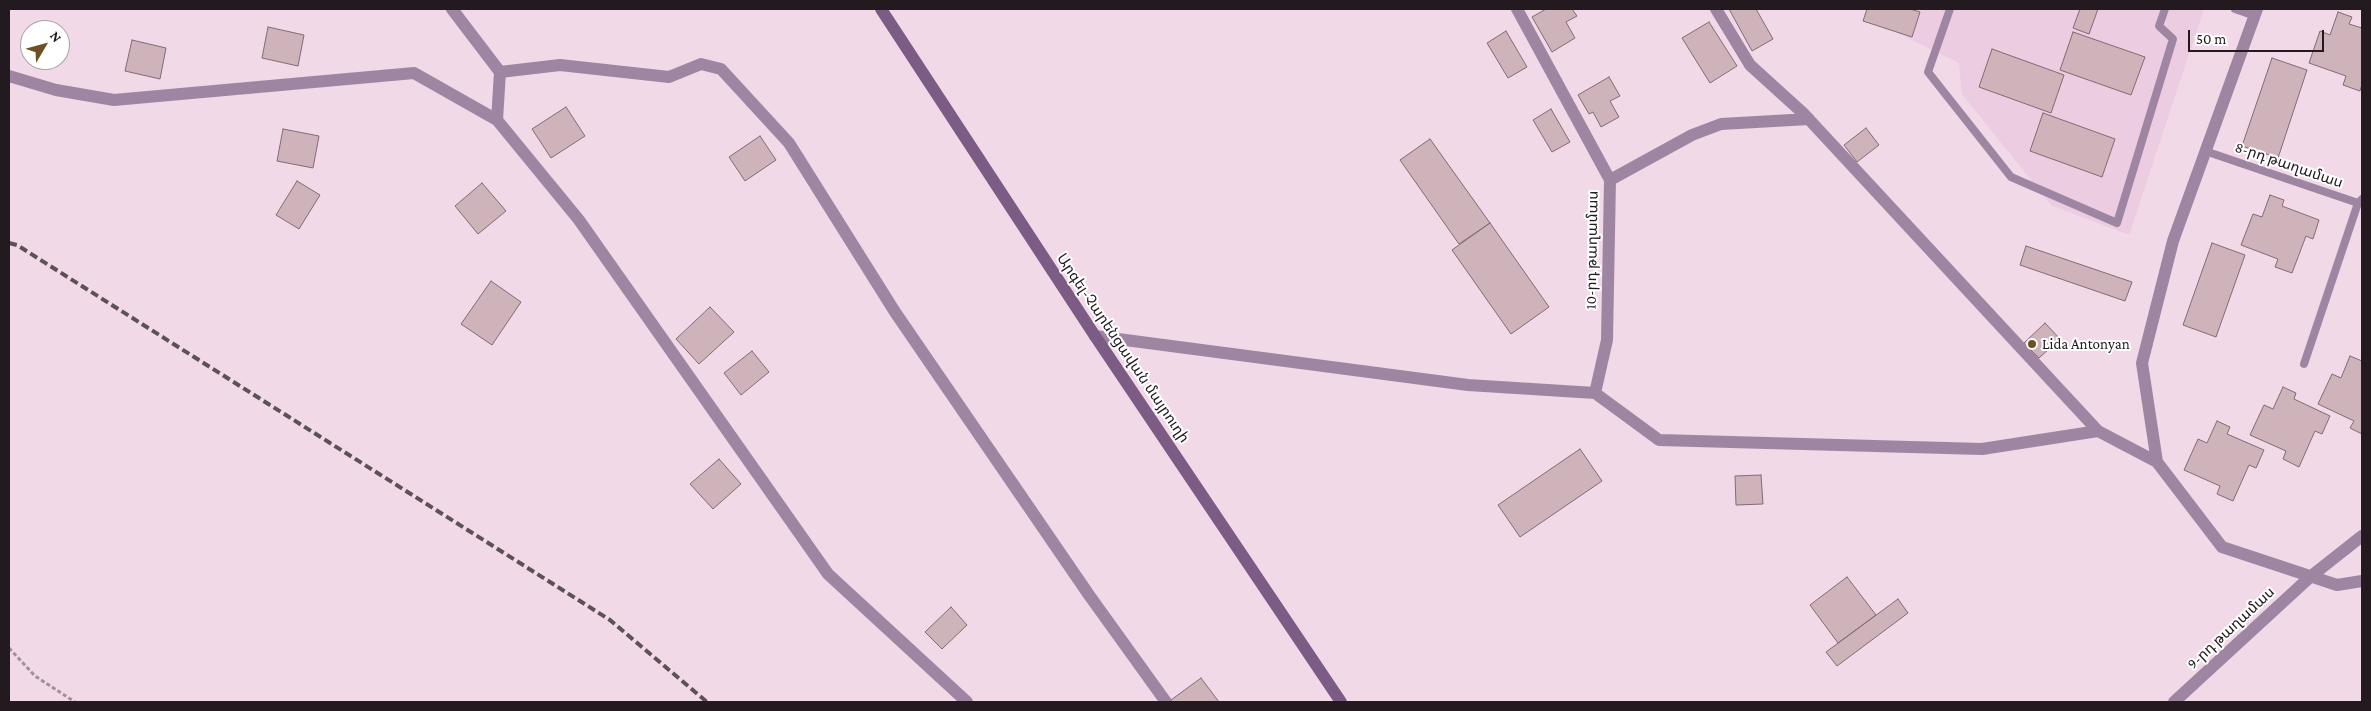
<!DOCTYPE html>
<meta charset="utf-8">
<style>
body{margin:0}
#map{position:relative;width:2371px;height:711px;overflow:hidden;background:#f1d9e8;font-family:"Crimson Pro",serif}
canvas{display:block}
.frame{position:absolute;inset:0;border:10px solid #221a1f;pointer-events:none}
.north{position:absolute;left:20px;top:20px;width:50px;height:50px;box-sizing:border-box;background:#fff;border:1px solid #a7a3a5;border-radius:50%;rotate:53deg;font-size:14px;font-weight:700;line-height:20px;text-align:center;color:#221a1f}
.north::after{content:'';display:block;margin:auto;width:18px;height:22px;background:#6d5124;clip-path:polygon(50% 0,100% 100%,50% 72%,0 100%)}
.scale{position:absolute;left:2188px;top:30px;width:136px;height:22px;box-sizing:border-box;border:2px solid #221a1f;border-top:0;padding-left:6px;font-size:15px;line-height:18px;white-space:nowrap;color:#221a1f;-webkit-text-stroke:4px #fff;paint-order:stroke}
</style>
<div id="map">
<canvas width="2371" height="711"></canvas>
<div class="frame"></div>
<div class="north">N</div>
<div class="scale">50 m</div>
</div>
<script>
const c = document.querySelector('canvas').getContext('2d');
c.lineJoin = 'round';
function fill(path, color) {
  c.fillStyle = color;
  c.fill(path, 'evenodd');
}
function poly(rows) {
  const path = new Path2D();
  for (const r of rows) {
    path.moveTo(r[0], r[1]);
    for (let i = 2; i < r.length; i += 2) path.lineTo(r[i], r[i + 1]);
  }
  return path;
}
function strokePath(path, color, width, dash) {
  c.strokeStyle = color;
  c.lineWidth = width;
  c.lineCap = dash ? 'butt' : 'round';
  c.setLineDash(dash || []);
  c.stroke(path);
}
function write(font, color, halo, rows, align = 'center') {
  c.font = font + ' "Crimson Pro","Noto Sans Armenian",serif';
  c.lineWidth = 4;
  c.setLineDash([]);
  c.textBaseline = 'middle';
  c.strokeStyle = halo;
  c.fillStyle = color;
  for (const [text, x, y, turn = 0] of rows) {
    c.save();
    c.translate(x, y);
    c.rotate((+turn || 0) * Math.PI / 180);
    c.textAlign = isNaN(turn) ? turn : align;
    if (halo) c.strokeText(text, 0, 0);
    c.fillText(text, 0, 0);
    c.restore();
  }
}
fill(poly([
 [1887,9,2204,9,2129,235,2051,205,1962,94,1959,63,1881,25]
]), '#ebcce0');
const building = poly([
 [1546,9,1572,9,1577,16,1566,22,1575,38,1552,52,1532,17,1546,9],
 [1729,9,1756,9,1773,39,1752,51,1729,9],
 [1867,9,1910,9,1920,12,1912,37,1863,21,1867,9],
 [2080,9,2098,9,2089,34,2073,28,2080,9],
 [2338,12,2352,17,2349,24,2362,28,2362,84,2360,91,2343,85,2346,76,2309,63,2320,31,2330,35,2338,12],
 [1709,22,1737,66,1710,83,1682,38,1709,22],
 [268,27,304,35,298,66,262,58,268,27],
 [1506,31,1527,67,1508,78,1487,43,1506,31],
 [2073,32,2145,57,2131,95,2060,70,2073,32],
 [132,40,166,48,160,79,125,71,132,40],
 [1992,49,2064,75,2051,113,1979,87,1992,49],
 [2272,58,2307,70,2278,158,2242,146,2272,58],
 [1609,77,1620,96,1610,101,1619,117,1601,127,1593,112,1589,114,1578,95,1609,77],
 [566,107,585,136,551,158,532,129,566,107],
 [1551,109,1570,142,1552,152,1533,120,1551,109],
 [2043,113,2115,139,2102,177,2030,151,2043,113],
 [1866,128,1879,145,1857,162,1844,145,1866,128],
 [283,129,319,136,313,168,277,161,283,129],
 [760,136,776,160,745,181,729,157,760,136],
 [1430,139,1490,223,1459,244,1400,160,1430,139],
 [297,181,320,195,299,229,276,215,297,181],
 [482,183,506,211,478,234,455,206,482,183],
 [2270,195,2284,200,2282,206,2319,220,2313,239,2306,236,2292,273,2275,267,2278,259,2241,245,2253,214,2262,217,2270,195],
 [1490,223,1549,307,1511,334,1452,250,1490,223],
 [2212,243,2245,255,2216,337,2183,325,2212,243],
 [2026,246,2132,282,2125,301,2020,265,2026,246],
 [491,281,521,302,492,345,461,324,491,281],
 [710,307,734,332,699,364,676,339,710,307],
 [2045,323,2060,339,2039,358,2024,343,2045,323],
 [752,351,769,372,741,395,724,373,752,351],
 [2350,356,2362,361,2362,434,2350,428,2354,421,2318,404,2332,374,2341,378,2350,356],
 [2283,387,2296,393,2294,399,2330,416,2322,434,2315,431,2299,467,2283,459,2286,451,2250,435,2264,405,2273,409,2283,387],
 [2217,421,2230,427,2227,434,2264,450,2256,468,2249,465,2233,501,2217,494,2220,486,2184,470,2198,439,2207,443,2217,421],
 [1580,449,1602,481,1520,537,1498,505,1580,449],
 [719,459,741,484,713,509,690,484,719,459],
 [1761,475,1763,504,1736,505,1735,476,1761,475],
 [1847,577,1876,615,1838,643,1810,605,1847,577],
 [1898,599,1908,613,1837,666,1826,652,1898,599],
 [951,607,967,625,942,649,925,632,951,607],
 [1201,678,1219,702,1173,702,1171,700,1201,678]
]);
fill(building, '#ceb3bb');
strokePath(building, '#836a72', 1);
strokePath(poly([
 [9,648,35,676,75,702]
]), '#a18f9a', 3, [4, 2.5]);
strokePath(poly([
 [1950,9,1928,72,2011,177,2117,223,2173,39,2159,26,2165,9],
 [2235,9,2255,16],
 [2205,151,2358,203,2362,199],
 [2304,364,2358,203]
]), '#9e86a3', 8);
strokePath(poly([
 [452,9,500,72,497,120],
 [1517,9,1610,180,1607,340,1595,393],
 [1716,9,1750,65,1804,114,2098,431,2157,462],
 [2257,9,2173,241,2142,363,2157,462,2222,547,2337,585,2362,581],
 [500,72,560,65,669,77,701,64,721,69,789,143,895,312,1089,595,1166,702],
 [9,76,56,90,114,100,414,73,497,120,579,220,828,574,967,702],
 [1610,180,1692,135,1721,124,1809,119],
 [1095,336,1468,385,1595,393,1659,440,1982,449,2098,431],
 [2174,702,2310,577,2362,536]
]), '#9e86a3', 12);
strokePath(poly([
 [881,9,1095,336,1341,702]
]), '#7c5b85', 12);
strokePath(poly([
 [9,243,17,245,610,620,707,702]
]), '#5d5158', 4, [8, 4]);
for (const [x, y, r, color] of [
 [2032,344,5,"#6d5124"]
]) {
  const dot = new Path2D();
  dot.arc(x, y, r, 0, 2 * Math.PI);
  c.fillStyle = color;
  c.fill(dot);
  strokePath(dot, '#fff', 2);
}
write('15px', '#221a1f', '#fff', [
 ["8-րդ թաղամաս",2289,165,19],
 ["10-րդ թաղամաս",1592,250,-89],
 ["Արգել-Չարենցավան մայրուղի",1123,348,56],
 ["9-րդ թաղամաս",2231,628,-43]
]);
write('15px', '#221a1f', '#fff', [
 ["Lida Antonyan",2042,344]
], 'left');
</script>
